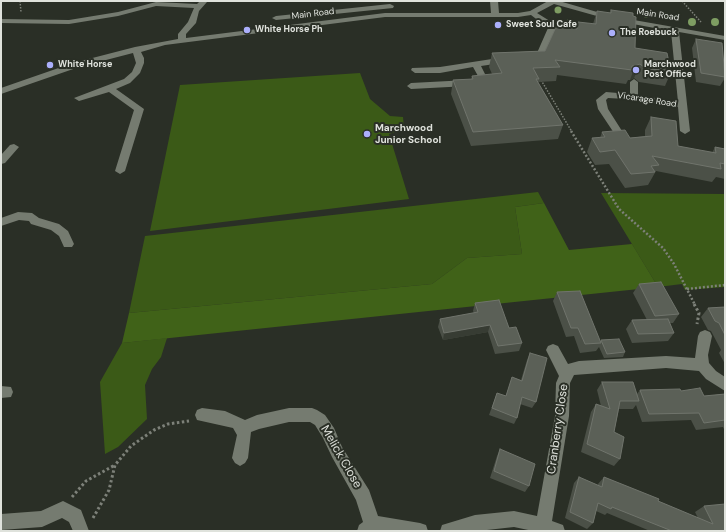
<!DOCTYPE html>
<style>
body{margin:0}
#map{position:relative;width:726px;height:532px;overflow:hidden;background:#2a2f26;font-family:"DM Sans",sans-serif}
canvas{display:block}
.frame{position:absolute;inset:0;border:2px solid #dfe2dc;pointer-events:none}
</style>
<div id="map">
<canvas width="726" height="532"></canvas>
<div class="frame"></div>
</div>
<script>
const c = document.querySelector('canvas').getContext('2d');
c.lineJoin = 'round';
function fill(path, color) {
  c.fillStyle = color;
  c.fill(path, 'evenodd');
}
function poly(rows) {
  const path = new Path2D();
  for (const r of rows) {
    path.moveTo(r[0], r[1]);
    for (let i = 2; i < r.length; i += 2) path.lineTo(r[i], r[i + 1]);
  }
  return path;
}
function strokePath(path, color, width, dash) {
  c.strokeStyle = color;
  c.lineWidth = width;
  c.lineCap = dash ? 'butt' : 'round';
  c.setLineDash(dash || []);
  c.stroke(path);
}
function write(font, color, halo, rows, align = 'center') {
  c.font = font + ' "DM Sans",sans-serif';
  c.lineWidth = 4;
  c.setLineDash([]);
  c.textBaseline = 'middle';
  c.strokeStyle = halo;
  c.fillStyle = color;
  for (const [text, x, y, turn = 0] of rows) {
    c.save();
    c.translate(x, y);
    c.rotate((+turn || 0) * Math.PI / 180);
    c.textAlign = isNaN(turn) ? turn : align;
    if (halo) c.strokeText(text, 0, 0);
    c.fillText(text, 0, 0);
    c.restore();
  }
}
fill(poly([
 [360,73,370,99,390,116,403,117,404,129,389,134,409,199,150,231,180,85],
 [538,192,544,203,515,207,522,254,467,258,432,284,129,313,145,236],
 [601,193,725,194,725,287,685,290,682,284,658,287],
 [167,338,161,357,152,369,145,385,147,419,118,447,105,454,100,382,122,343]
]), '#3b5a17');
fill(poly([
 [544,203,569,250,632,244,658,287,122,343,129,313,432,284,467,258,522,254,515,207]
]), '#406218');
strokePath(poly([
 [20,1,21,12],
 [682,1,701,22],
 [541,80,572,132]
]), '#7d8179', 1.5, [1.5, 1.5]);
strokePath(poly([
 [571,131,619,209,663,248,674,264,695,305],
 [687,289,725,285]
]), '#7d8179', 2.5, [2, 2]);
strokePath(poly([
 [694,304,699,313,697,324],
 [72,497,86,481,115,465],
 [93,518,109,490,115,465,131,446,154,430,168,424,189,421]
]), '#7d8179', 3, [2.5, 2.5]);
fill(poly([
 [200,1,207,2,199,11,196,23,186,34,186,38,385,13,491,13,490,1,498,1,499,13,518,13,530,11,548,1,559,1,611,16,725,36,725,40,679,32,690,131,685,134,680,131,678,107,626,99,608,98,606,100,608,109,622,131,617,134,614,133,598,109,596,100,606,92,630,94,630,82,634,79,638,82,638,95,678,102,671,31,611,20,554,4,537,13,553,23,556,28,543,57,529,61,525,58,537,53,548,28,531,15,518,17,385,17,165,45,141,52,144,58,144,63,140,73,130,83,116,89,144,109,125,171,120,174,115,171,134,110,109,92,79,101,74,98,124,79,132,72,136,63,133,53,79,67,1,94,1,88,73,63,135,47,178,39,178,34,188,22,194,8,156,6,118,16,69,24,1,23,1,19,69,20,118,12,156,2,197,4,200,1],
 [390,4,394,6,393,8,276,20,272,18,276,16,390,4],
 [505,57,508,58,508,62,481,66,486,76,483,82,468,86,411,89,407,86,411,83,468,80,477,78,478,76,473,67,440,73,415,73,411,70,412,68,440,67,505,57],
 [14,144,19,147,5,163,1,164,1,155,10,145,14,144],
 [18,212,32,213,39,218,59,224,68,231,74,244,72,247,64,247,59,236,51,230,31,224,29,221,19,220,1,226,1,218,18,212],
 [705,330,710,332,712,336,708,355,709,363,716,371,725,377,725,391,706,379,699,371,666,368,574,375,570,383,569,416,552,521,563,525,565,531,533,531,514,527,478,531,440,531,442,525,475,515,514,511,537,516,555,416,556,383,559,376,546,350,548,346,553,344,558,346,568,364,579,361,666,356,695,358,698,336,700,332,705,330],
 [1,386,11,387,13,392,11,397,1,398,1,386],
 [202,408,225,411,245,420,257,415,289,408,312,408,317,410,325,415,334,428,342,447,369,490,378,516,420,523,426,525,428,531,357,531,359,525,363,522,356,500,332,457,323,438,315,425,310,422,289,422,259,429,251,432,248,458,245,463,240,466,235,463,232,458,237,435,233,428,197,420,195,415,197,410,202,408],
 [63,501,81,510,89,531,73,531,69,522,62,518,42,527,1,530,1,514,41,511,63,501]
]), '#757b70');
c.fillStyle = '#7e9d62';
for (const [x, y, r] of [
 [558,10,3.5],
 [647,14,4],
 [665,16,4],
 [692,22,4],
 [715,22,4],
 [570,23,4]
]) {
  c.beginPath();
  c.arc(x, y, r, 0, 2 * Math.PI);
  c.fill();
}
fill(poly([
 [611,10,633,16,635,48,671,72,665,86,639,82,634,78,630,80,628,80,626,84,557,75,556,81,538,82,563,125,558,139,471,146,451,94,453,80,471,79,472,76,492,74,489,67,492,53,545,51,576,29,578,22,593,24,597,11,610,13],
 [696,39,725,73,725,78,720,86,696,82,692,48],
 [651,117,678,146,712,153,715,147,725,149,725,179,716,177,712,182,656,171,648,185,625,188,609,164,595,165,587,152,592,138,600,138,602,132,630,138,645,136,645,130],
 [639,284,679,314,673,323,670,323,674,333,668,341,632,343,626,329,632,320,647,320,633,293],
 [557,292,600,341,625,352,623,357,604,358,599,347,596,351,580,353,574,336,566,337,553,301],
 [475,303,509,328,522,343,519,351,495,354,488,332,443,340,438,327,440,319,474,313,473,311],
 [725,307,725,364,719,353,721,350,711,331,708,330,701,317,708,308],
 [530,353,536,402,532,408,520,404,517,418,514,424,489,415,497,393,506,396,512,377,521,380,527,360],
 [602,382,637,394,640,390,681,391,704,396,725,394,725,431,723,427,696,430,691,420,642,422,636,405,633,409,619,409,614,432,620,459,614,466,581,452,591,412,596,404,601,406,597,390],
 [500,449,529,486,525,492,490,478,497,456],
 [579,477,598,485,598,484,604,477,658,501,698,518,695,512,704,506,725,531,650,531,607,513,605,515,596,511,593,523,587,529,565,518,574,483]
]), '#4b5047');
fill(poly([
 [640,64,634,78,630,80,635,66],
 [490,325,488,332,443,340,444,333]
]), '#373c33');
const building = poly([
 [611,10,633,13,633,16,636,17,635,48,667,53,671,72,645,68,640,64,635,66,632,66,632,70,555,60,560,67,533,68,539,79,536,79,563,125,473,132,453,80,473,79,472,76,502,73,492,53,545,51,557,25,577,29,578,22,596,24,597,11,611,13,611,10],
 [696,39,722,43,725,77,701,73,696,39],
 [651,117,676,121,678,146,716,153,715,147,725,149,725,164,720,163,721,169,652,156,659,165,651,166,655,172,631,174,615,150,600,152,592,138,605,137,602,132,625,130,630,138,652,136,651,117],
 [661,282,679,314,655,316,639,284,661,282],
 [580,291,601,343,585,344,578,328,571,328,557,292,580,291],
 [499,300,509,328,516,327,522,343,498,346,490,325,444,333,440,319,478,312,475,303,499,300],
 [725,307,725,335,719,323,715,321,708,308,725,307],
 [668,319,674,333,638,334,632,320,668,319],
 [619,339,625,352,607,354,601,340,619,339],
 [530,353,547,358,536,402,522,397,517,418,492,408,497,393,506,396,512,377,522,381,530,353],
 [602,382,633,382,639,401,620,401,614,432,624,437,620,459,587,444,596,404,610,409,602,382],
 [700,388,704,396,725,394,725,420,704,423,699,413,649,414,640,390,680,389,681,391,700,388],
 [500,449,535,464,529,486,494,471,500,449],
 [579,477,602,487,604,477,659,499,658,501,713,524,704,506,725,504,725,531,672,531,612,507,611,509,598,503,593,523,570,512,579,477]
]);
fill(building, '#5b6057');
strokePath(building, '#70746c', 1);
for (const [x, y, r, color] of [
 [498,25,4,"#abaffb"],
 [247,30,4,"#abaffb"],
 [612,33,4,"#abaffb"],
 [50,65,4,"#abaffb"],
 [636,70,4,"#abaffb"],
 [367,134,4,"#abaffb"]
]) {
  const dot = new Path2D();
  dot.arc(x, y, r, 0, 2 * Math.PI);
  c.fillStyle = color;
  c.fill(dot);
  strokePath(dot, '#2a2f26', 1.5);
}
write('9px', '#dfe2dc', '#2a2f26', [
 ["Main Road",313,14,-7],
 ["Main Road",658,15,9],
 ["Vicarage Road",647,100,9]
]);
write('bold 9px', '#dfe2dc', '#2a2f26', [
 ["Sweet Soul Cafe",506,25],
 ["White Horse Ph",255,30],
 ["The Roebuck",620,33],
 ["White Horse",58,65],
 ["Marchwood",644,65],
 ["Post Office",644,75]
], 'left');
write('bold 10px', '#dfe2dc', '#2a2f26', [
 ["Marchwood",375,128],
 ["Junior School",375,140]
], 'left');
write('12px', '#dfe2dc', '#2a2f26', [
 ["Cranberry Close",558,429,-82],
 ["Melick Close",341,457,60]
]);
</script>
